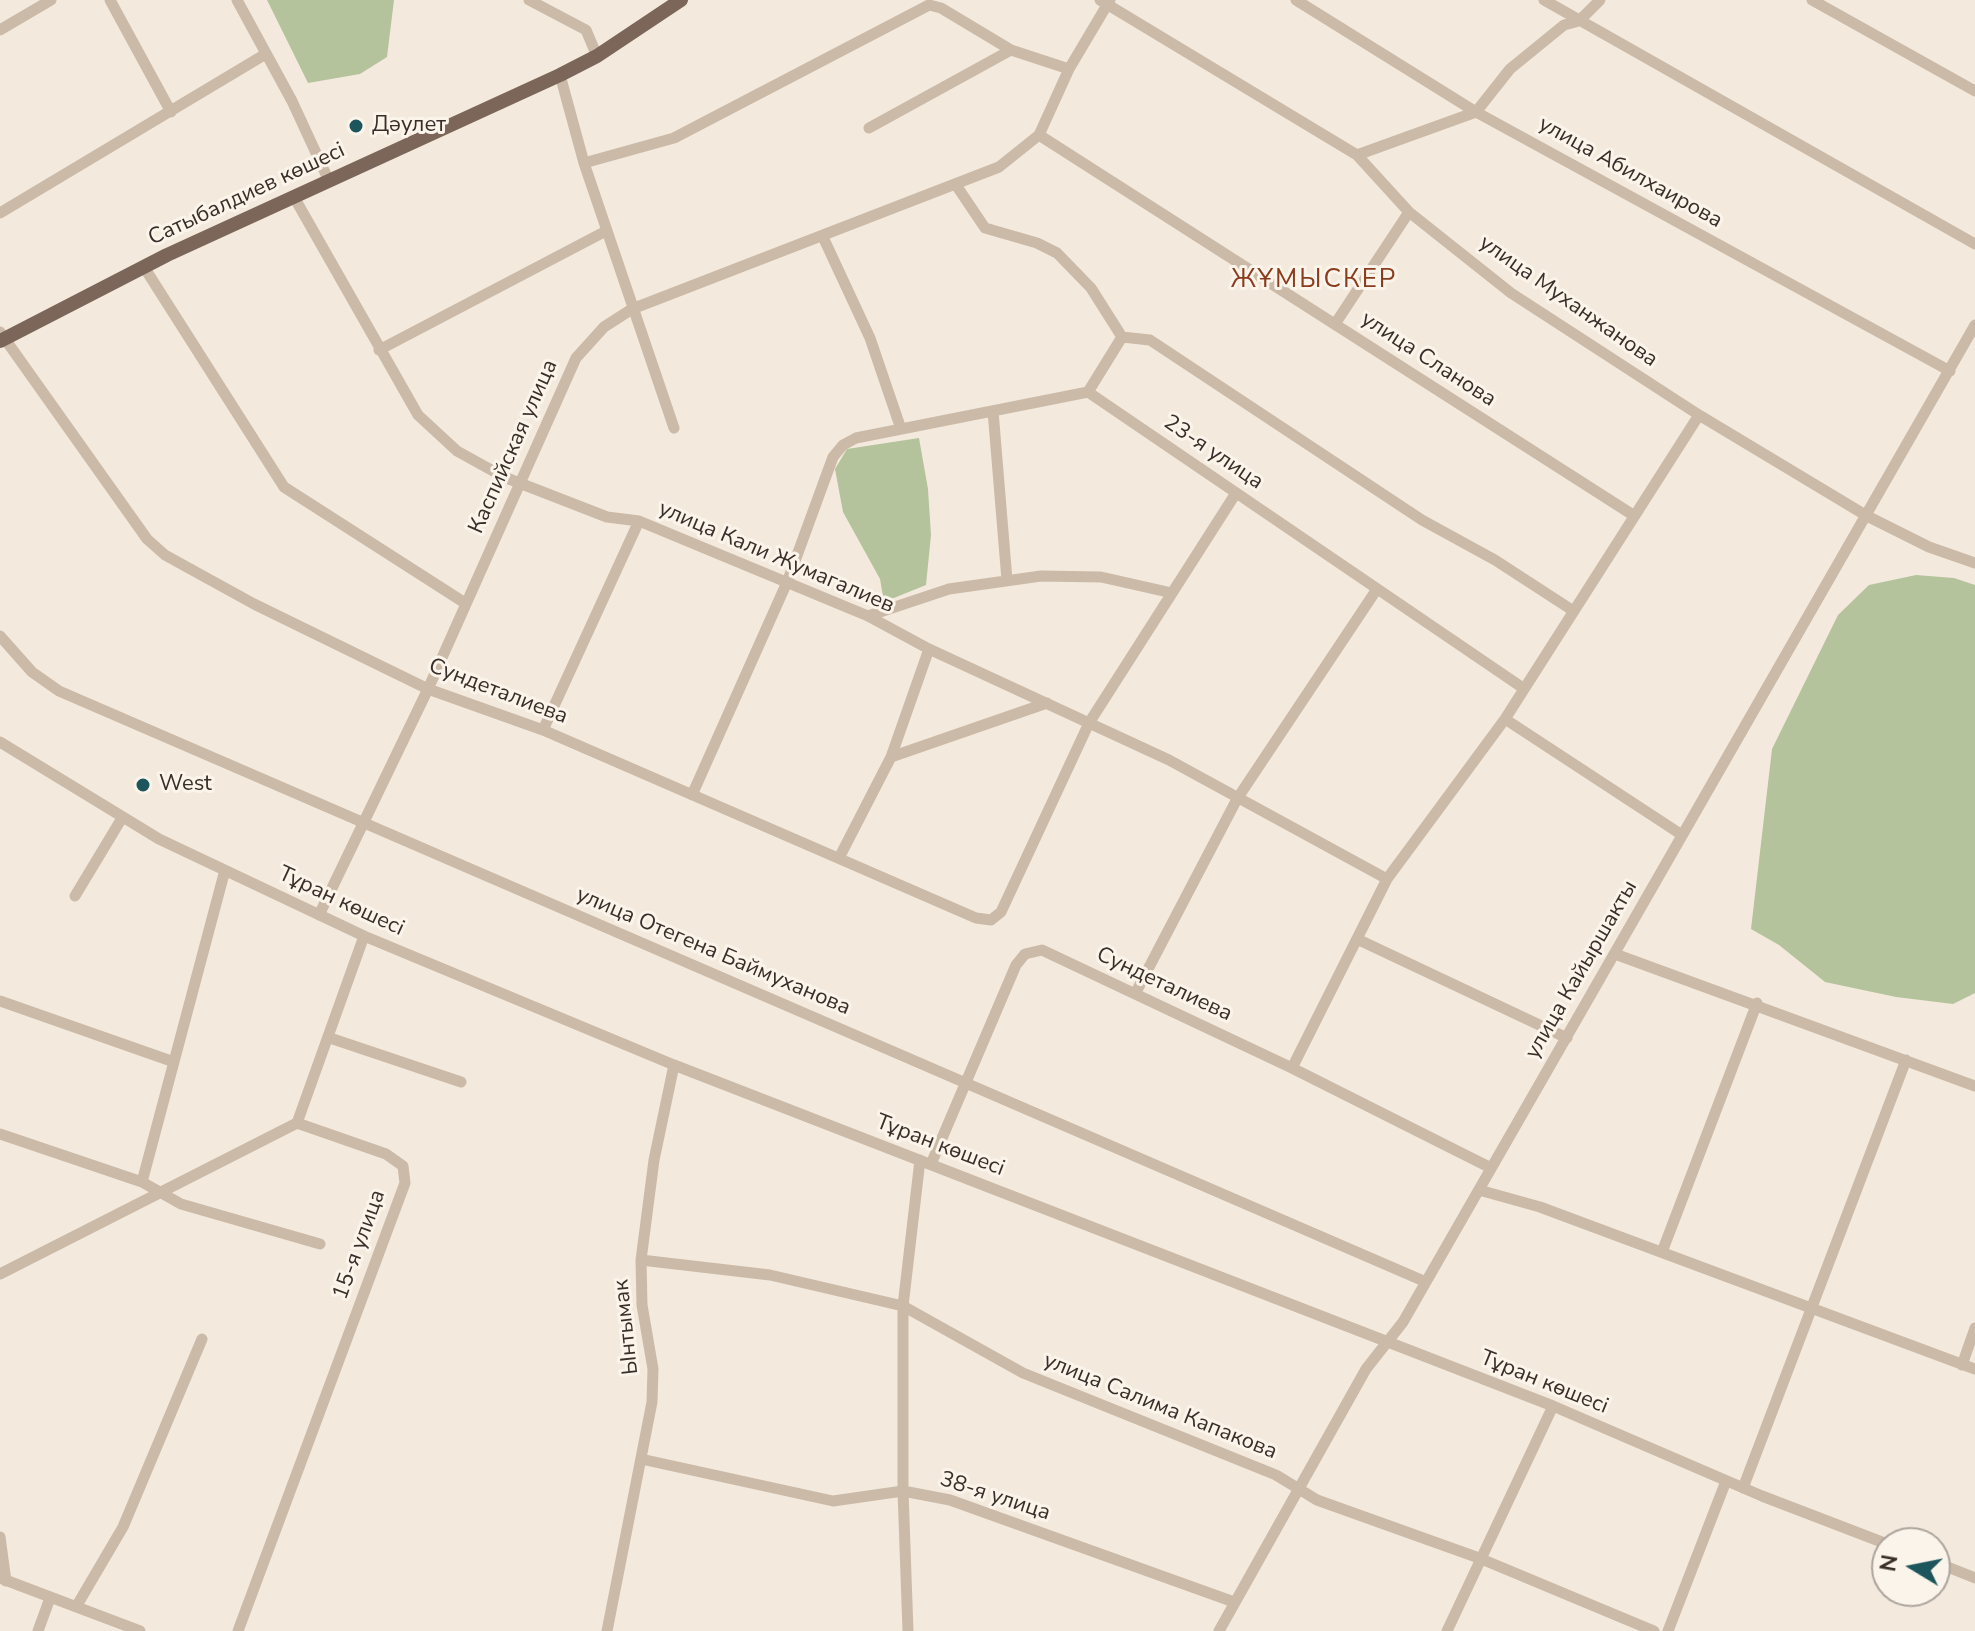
<!DOCTYPE html>
<meta charset="utf-8">
<style>
body{margin:0}
#map{position:relative;width:1975px;height:1631px;overflow:hidden;background:#f3eadd;font-family:"Nunito Sans",sans-serif}
canvas{display:block}
.north{position:absolute;left:1871px;top:1527px;width:80px;height:80px;box-sizing:border-box;background:#fbf4ea;border:2px solid #ada59d;border-radius:50%;rotate:280deg;font-size:22px;font-weight:700;line-height:32px;text-align:center;color:#392e29}
.north::after{content:'';display:block;margin:auto;width:28px;height:36px;background:#1c565c;clip-path:polygon(50% 0,100% 100%,50% 72%,0 100%)}
</style>
<div id="map">
<canvas width="1975" height="1631"></canvas>
<div class="north">N</div>
</div>
<script>
const c = document.querySelector('canvas').getContext('2d');
c.lineJoin = 'round';
function fill(path, color) {
  c.fillStyle = color;
  c.fill(path, 'evenodd');
}
function poly(rows) {
  const path = new Path2D();
  for (const r of rows) {
    path.moveTo(r[0], r[1]);
    for (let i = 2; i < r.length; i += 2) path.lineTo(r[i], r[i + 1]);
  }
  return path;
}
function strokePath(path, color, width, dash) {
  c.strokeStyle = color;
  c.lineWidth = width;
  c.lineCap = dash ? 'butt' : 'round';
  c.setLineDash(dash || []);
  c.stroke(path);
}
function write(font, color, halo, rows, align = 'center') {
  c.font = font + ' "Nunito Sans",sans-serif';
  c.lineWidth = 6;
  c.setLineDash([]);
  c.textBaseline = 'middle';
  c.strokeStyle = halo;
  c.fillStyle = color;
  for (const [text, x, y, turn = 0] of rows) {
    c.save();
    c.translate(x, y);
    c.rotate((+turn || 0) * Math.PI / 180);
    c.textAlign = isNaN(turn) ? turn : align;
    if (halo) c.strokeText(text, 0, 0);
    c.fillText(text, 0, 0);
    c.restore();
  }
}
fill(poly([
 [267,0,394,0,387,57,360,74,308,83],
 [919,438,928,489,931,535,926,585,884,602,880,579,843,512,835,469,847,449],
 [1916,575,1954,578,1975,585,1975,993,1953,1004,1896,997,1825,982,1779,945,1751,929,1772,749,1838,615,1869,585]
]), '#b5c39c');
strokePath(poly([
 [110,0,171,112],
 [237,0,292,101,329,181],
 [529,0,586,30,597,56],
 [1100,0,1357,155,1409,212,1511,293,1699,415,1867,516,1929,547,1975,563],
 [1296,0,1476,112,1950,371],
 [1544,0,1975,244],
 [1812,0,1975,91],
 [0,30,51,0],
 [560,75,584,163,674,428],
 [869,128,1011,50,1069,69],
 [1039,135,1633,515],
 [1357,155,1476,112,1510,69,1564,25,1579,21,1600,0],
 [584,163,674,138,929,5,941,8,1011,50],
 [956,185,985,228,1037,243,1057,253,1091,288,1122,337,1088,392],
 [294,197,418,415,457,451,504,477,607,517,639,521,868,616,929,649,1169,760,1387,879],
 [0,213,264,55],
 [823,237,870,338,901,429],
 [144,267,284,487,465,603],
 [1335,324,1409,212],
 [0,332,147,539,165,555,254,604,428,689,543,730,976,918,991,920,1001,912,1089,723,1236,493],
 [1122,337,1150,340,1422,520,1495,560,1572,610],
 [379,350,606,231],
 [993,411,1007,580],
 [868,616,949,589,1041,576,1101,577,1172,593],
 [0,636,32,672,59,691,1426,1282],
 [1505,719,1682,835],
 [543,730,639,521],
 [0,742,159,839,364,936,674,1065,1553,1406,1762,1496,1887,1544],
 [891,757,1047,703],
 [692,795,788,580,833,457,843,445,856,438,1088,392,1523,688],
 [839,858,891,757,929,649],
 [75,896,122,818],
 [319,915,428,689,576,358,604,327,632,309,999,167,1039,135,1069,69,1110,0],
 [1357,939,1567,1038],
 [1615,954,1975,1086],
 [1135,994,1237,799,1377,589],
 [0,1001,174,1062],
 [330,1038,461,1082],
 [1292,1068,1387,879,1505,719,1699,415],
 [0,1134,142,1182,181,1204,320,1244],
 [931,1164,1016,965,1025,954,1042,950,1292,1068,1491,1168],
 [142,1182,225,870],
 [1479,1190,1540,1207,1975,1369],
 [1662,1252,1757,1003],
 [641,1260,770,1275,903,1306,1023,1373,1276,1475,1317,1500,1479,1558,1654,1631],
 [0,1274,297,1123],
 [1962,1365,1975,1328],
 [641,1459,833,1501,903,1491,950,1500,1234,1602],
 [1743,1488,1906,1060],
 [0,1537,6,1581],
 [1935,1562,1975,1578],
 [0,1578,140,1631],
 [76,1607,123,1527,202,1339],
 [38,1631,50,1598],
 [238,1631,405,1183,403,1166,386,1154,297,1123,364,936],
 [607,1631,652,1402,653,1369,642,1305,641,1260,654,1160,674,1065],
 [908,1631,903,1491,903,1306,920,1160],
 [1219,1631,1366,1369,1403,1322,1975,325],
 [1447,1631,1553,1406],
 [1668,1631,1726,1481]
]), '#ccbaa8', 11);
strokePath(poly([
 [0,341,167,255,560,75,597,56,681,0]
]), '#7b6659', 14);
for (const [x, y, r, color] of [
 [356,126,8,"#1c565c"],
 [143,785,8,"#1c565c"]
]) {
  const dot = new Path2D();
  dot.arc(x, y, r, 0, 2 * Math.PI);
  c.fillStyle = color;
  c.fill(dot);
  strokePath(dot, '#fbf4ea', 3);
}
write('22px', '#392e29', '#fbf4ea', [
 ["Дәулет",372,126],
 ["West",159,785]
], 'left');
write('22px', '#392e29', '#fbf4ea', [
 ["улица Абилхаирова",1630,173,29],
 ["Сатыбалдиев көшесі",247,195,-25],
 ["улица Муханжанова",1568,302,35],
 ["улица Сланова",1428,360,33],
 ["Каспийская улица",514,447,-66],
 ["23-я улица",1213,453,34],
 ["улица Кали Жумагалиев",776,558,23],
 ["Сундеталиева",498,692,21],
 ["Тұран көшесі",341,902,25],
 ["улица Отегена Баймуханова",713,952,23],
 ["улица Кайыршакты",1582,970,-60],
 ["Сундеталиева",1164,985,25],
 ["Тұран көшесі",940,1146,21],
 ["15-я улица",360,1245,-70],
 ["Ынтымак",627,1327,-96],
 ["Тұран көшесі",1544,1383,22],
 ["улица Салима Капакова",1160,1407,22],
 ["38-я улица",995,1497,18]
]);
c.letterSpacing = '2px';
write('26px', '#8b3c1e', '#fbf4ea', [
 ["ЖҰМЫСКЕР",1314,281]
]);
c.letterSpacing = '0px';
</script>
